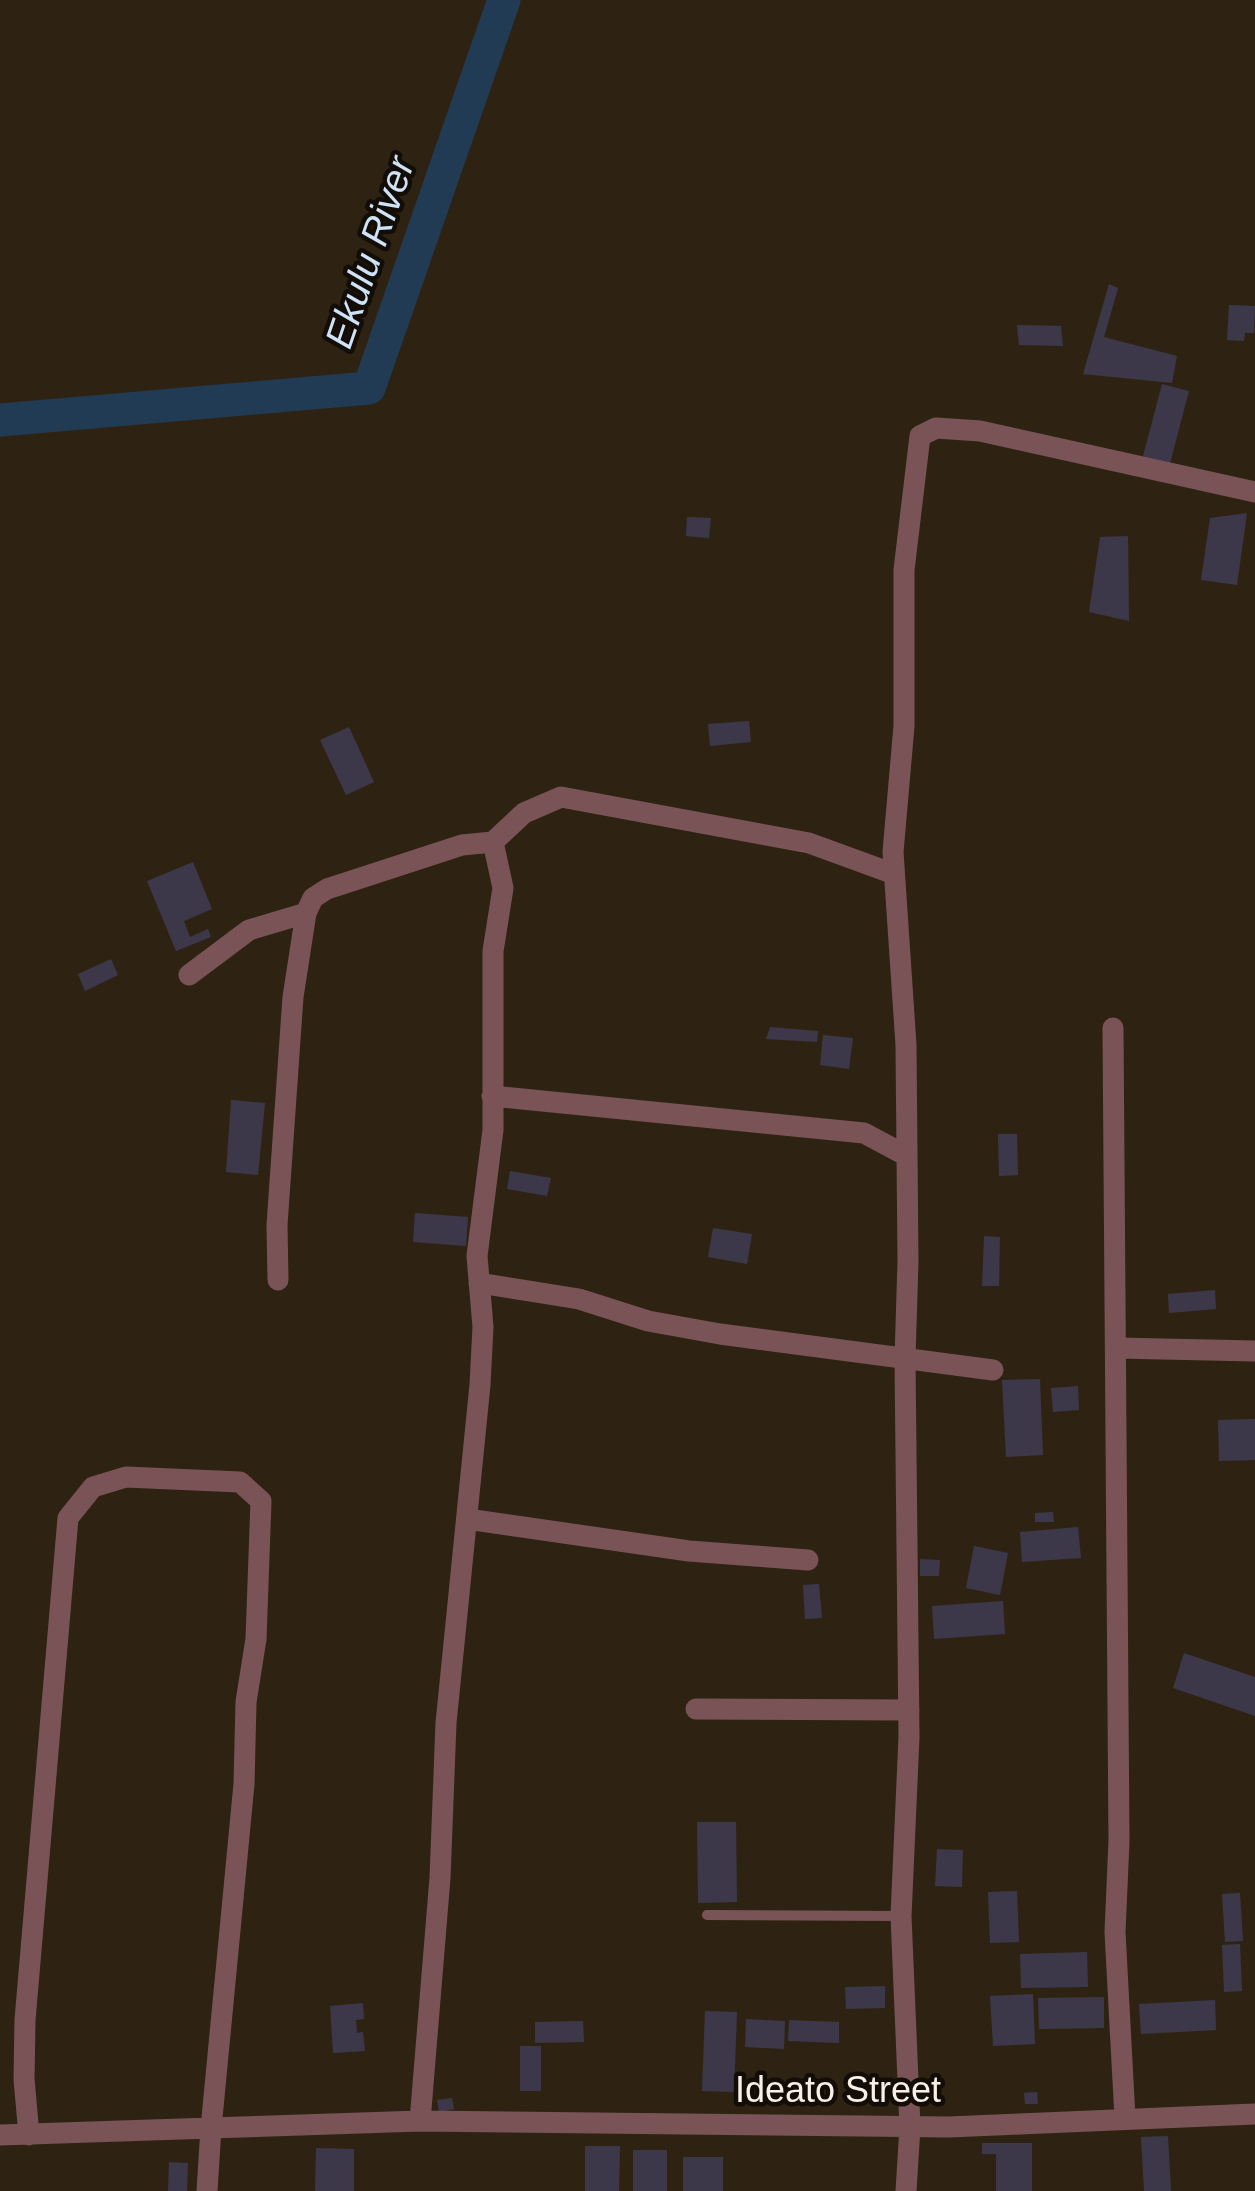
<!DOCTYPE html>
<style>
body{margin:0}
canvas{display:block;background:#2e2313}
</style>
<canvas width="1255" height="2191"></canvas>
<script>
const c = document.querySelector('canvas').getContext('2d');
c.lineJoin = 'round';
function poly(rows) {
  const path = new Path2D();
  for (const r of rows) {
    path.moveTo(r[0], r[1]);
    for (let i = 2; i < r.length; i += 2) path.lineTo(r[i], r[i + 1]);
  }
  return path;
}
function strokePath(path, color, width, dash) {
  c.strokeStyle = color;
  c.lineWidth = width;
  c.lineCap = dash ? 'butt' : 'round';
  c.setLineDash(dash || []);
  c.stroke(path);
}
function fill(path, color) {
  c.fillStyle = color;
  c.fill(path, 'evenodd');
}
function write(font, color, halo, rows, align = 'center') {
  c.font = font + ' Helvetica,sans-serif';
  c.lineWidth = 9;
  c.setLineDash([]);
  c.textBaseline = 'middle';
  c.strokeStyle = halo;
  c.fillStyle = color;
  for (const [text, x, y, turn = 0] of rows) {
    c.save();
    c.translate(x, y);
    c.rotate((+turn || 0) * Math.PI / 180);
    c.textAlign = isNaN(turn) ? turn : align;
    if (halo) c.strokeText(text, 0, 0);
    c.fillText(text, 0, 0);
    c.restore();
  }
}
strokePath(poly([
 [0,420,369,388,504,0]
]), '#213b55', 33);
fill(poly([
 [1109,284,1118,288,1104,337,1177,356,1172,383,1083,374],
 [1229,305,1255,306,1254,333,1245,333,1244,341,1227,340],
 [1017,325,1061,326,1063,346,1019,345],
 [1162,384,1189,391,1169,467,1142,460],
 [1247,513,1237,585,1201,580,1210,518],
 [687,517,711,518,709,538,686,536],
 [1128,536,1129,621,1089,612,1100,537],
 [749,721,751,742,710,746,708,724],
 [349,727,374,782,346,795,320,740],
 [193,862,212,909,184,921,190,937,208,929,211,937,176,951,147,881],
 [111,959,118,975,85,991,78,974],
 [770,1027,818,1031,817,1042,766,1039],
 [823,1035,853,1038,849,1069,820,1065],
 [231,1100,265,1103,258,1175,226,1172],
 [998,1134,1017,1134,1018,1175,999,1176],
 [510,1171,551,1178,547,1196,507,1189],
 [415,1213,468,1217,466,1246,413,1242],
 [713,1228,752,1234,747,1264,708,1257],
 [984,1236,1000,1237,999,1286,982,1286],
 [1215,1290,1216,1309,1169,1313,1168,1294],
 [1040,1379,1043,1455,1006,1457,1002,1380],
 [1078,1386,1079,1410,1053,1412,1051,1388],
 [1255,1419,1255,1460,1219,1461,1218,1420],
 [1053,1512,1054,1522,1035,1522,1035,1513],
 [1078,1527,1081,1558,1022,1562,1020,1532],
 [974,1546,1008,1553,1000,1595,966,1588],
 [920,1559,940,1560,939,1576,920,1576],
 [819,1584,822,1618,805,1619,803,1585],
 [1003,1601,1005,1634,934,1639,932,1606],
 [1184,1653,1255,1677,1255,1716,1173,1688],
 [697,1822,736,1822,737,1902,698,1903],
 [937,1849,963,1850,962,1887,935,1886],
 [1017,1891,1019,1942,990,1943,988,1892],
 [1240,1893,1243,1941,1225,1942,1222,1894],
 [1240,1944,1242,1991,1224,1992,1222,1945],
 [1087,1952,1088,1987,1021,1988,1020,1954],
 [885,1986,885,2008,846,2009,845,1987],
 [1033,1994,1035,2044,993,2046,990,1996],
 [1104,1997,1104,2028,1039,2029,1038,1998],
 [1215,2000,1216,2030,1141,2034,1139,2004],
 [363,2003,364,2019,356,2020,357,2033,363,2032,365,2051,333,2053,330,2006],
 [705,2011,737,2012,734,2092,702,2091],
 [746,2019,785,2021,784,2049,745,2047],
 [789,2020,839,2022,839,2043,788,2041],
 [583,2021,584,2042,535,2043,535,2022],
 [520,2046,541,2046,541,2091,520,2091],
 [789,2088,822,2089,822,2105,789,2104],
 [1037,2092,1038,2104,1025,2104,1024,2093],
 [452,2098,454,2109,439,2112,437,2100],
 [1168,2136,1171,2191,1144,2191,1141,2137],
 [982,2143,1032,2143,1032,2191,996,2191,996,2154,982,2154],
 [585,2146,620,2146,619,2191,585,2191],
 [316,2148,354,2149,354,2191,315,2191],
 [633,2150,667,2150,667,2191,633,2191],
 [683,2157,723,2157,723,2191,683,2191],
 [169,2162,188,2163,187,2191,168,2191]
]), '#3c384a');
strokePath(poly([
 [707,1915,901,1916]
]), '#7a5357', 10);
strokePath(poly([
 [189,975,249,930,306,913],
 [1113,1028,1119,1841,1115,1932,1125,2118],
 [492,1096,864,1133,907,1156],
 [278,1280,277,1225,293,997,306,913,313,898,327,889,462,845,493,842,524,813,561,797,809,843,894,874],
 [479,1283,579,1299,648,1321,720,1334,993,1370],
 [1117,1348,1255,1351],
 [467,1519,689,1551,808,1560],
 [696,1709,909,1710],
 [420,2121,440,1878,446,1723,480,1385,483,1327,477,1256,493,1130,493,951,503,888,493,842],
 [0,2135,211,2128,207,2191],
 [29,2135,24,2079,25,2020,68,1518,93,1487,126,1477,240,1482,261,1501,256,1639,246,1702,244,1784,211,2128,420,2121,949,2127,1255,2114],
 [906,2191,910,2127,901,1916,909,1737,905,1359,908,1261,906,1045,893,852,904,726,904,570,920,436,936,428,980,431,1255,492]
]), '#7a5357', 21);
write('36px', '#f8f0e6', '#120d07', [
 ["Ideato Street",838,2092]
]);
write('italic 39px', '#cfe2f6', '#120d07', [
 ["Ekulu River",372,253,-71]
]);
</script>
